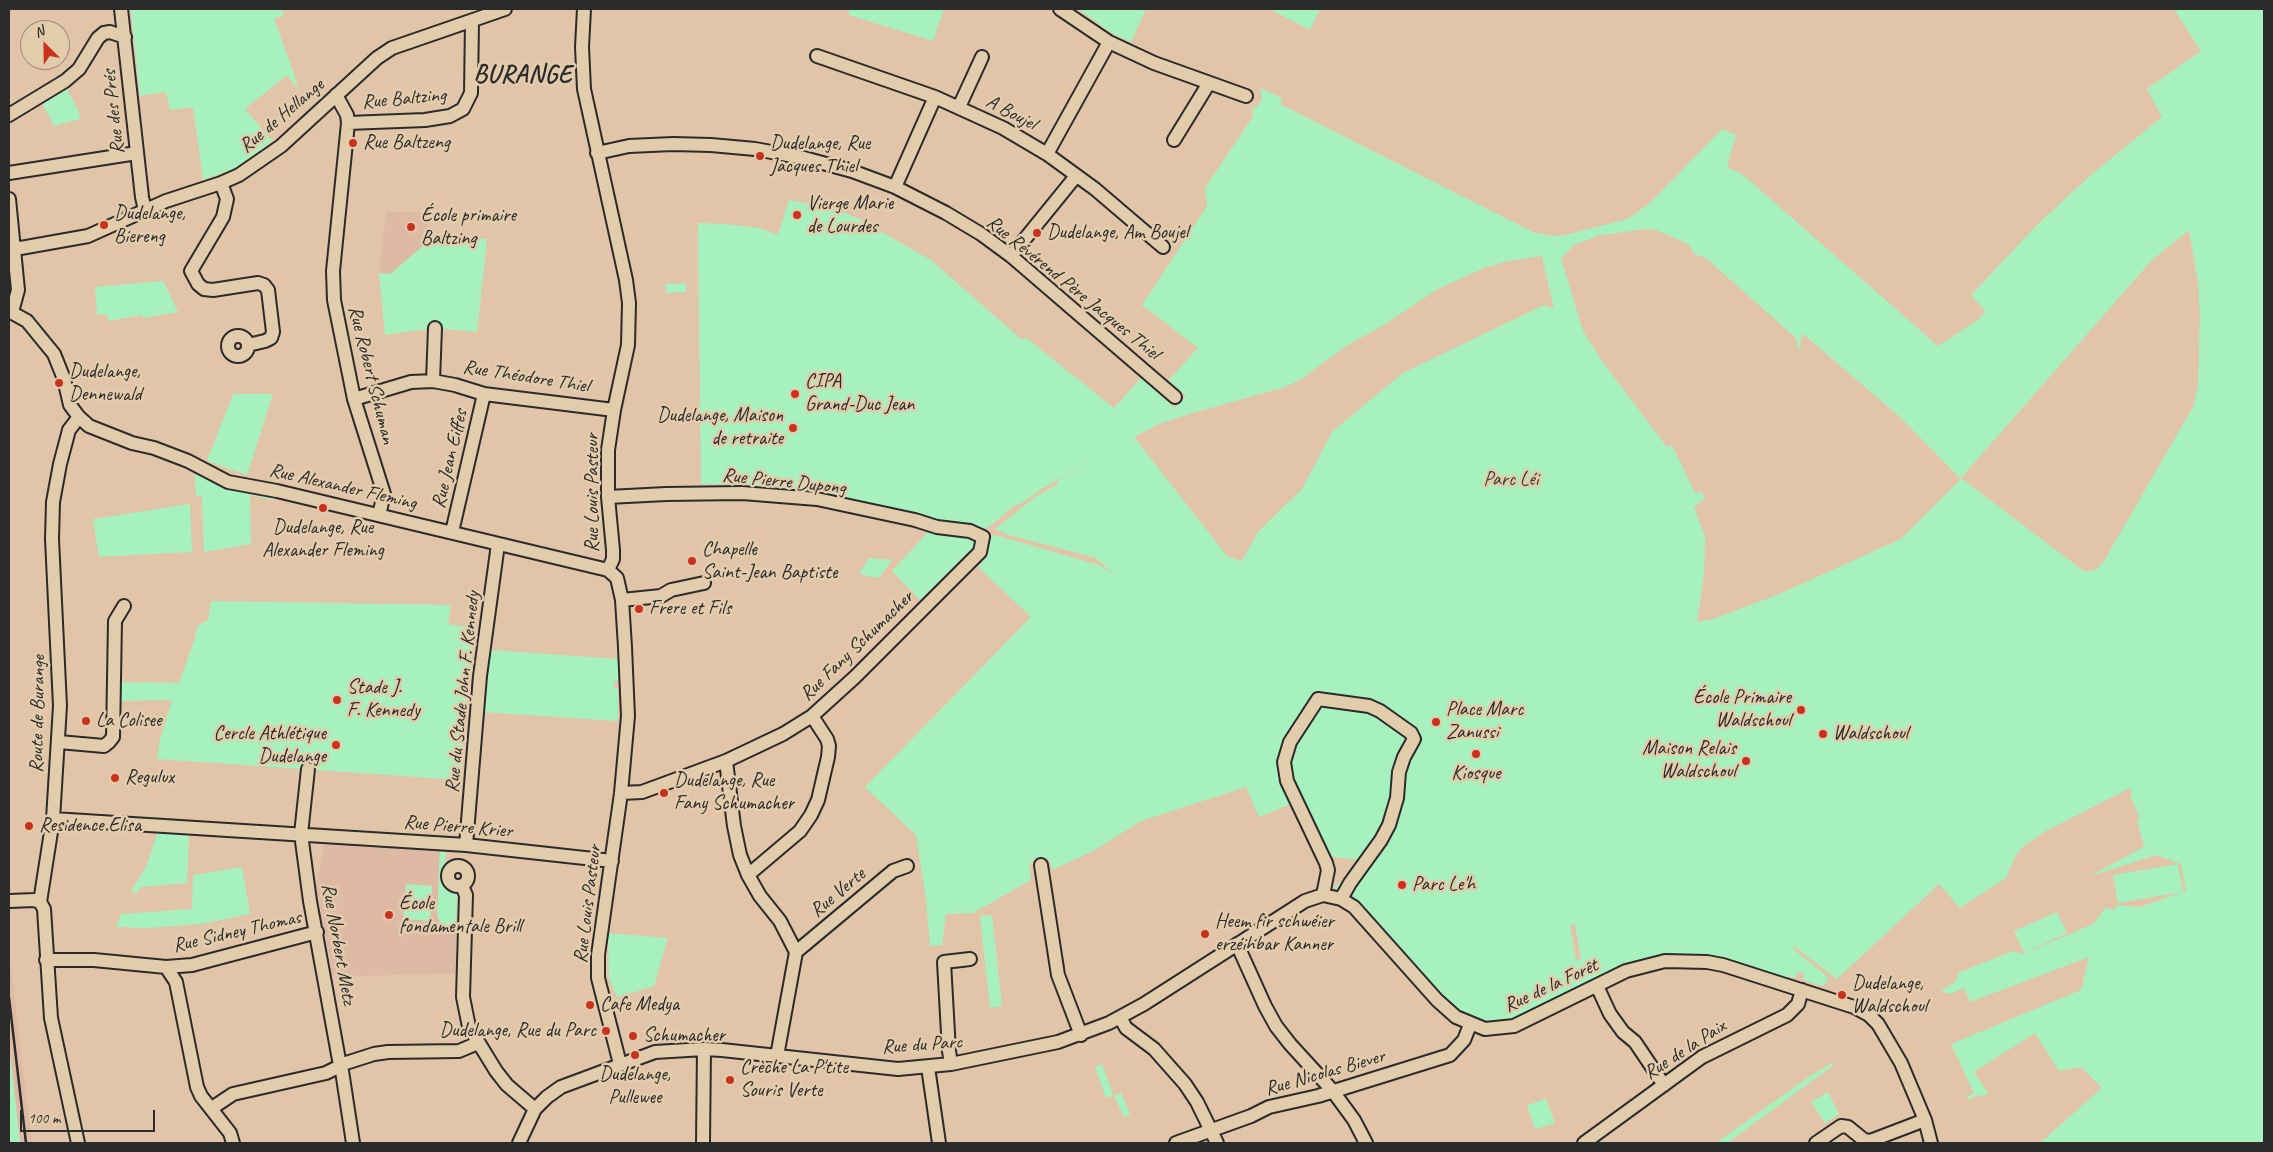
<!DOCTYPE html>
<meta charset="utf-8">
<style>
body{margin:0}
#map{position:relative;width:2273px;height:1152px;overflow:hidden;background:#e2c5a9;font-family:Caveat,sans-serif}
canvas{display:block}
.frame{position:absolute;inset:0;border:10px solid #2b2b2b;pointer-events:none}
.north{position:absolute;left:20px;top:20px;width:50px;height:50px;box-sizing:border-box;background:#e2ccab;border:1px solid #998c78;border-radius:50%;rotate:337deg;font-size:14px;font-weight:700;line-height:20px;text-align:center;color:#2b2b2b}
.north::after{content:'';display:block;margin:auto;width:18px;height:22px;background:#c8321e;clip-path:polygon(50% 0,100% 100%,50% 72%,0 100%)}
.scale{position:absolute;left:20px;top:1110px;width:135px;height:22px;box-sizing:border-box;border:2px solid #2b2b2b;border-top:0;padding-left:6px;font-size:15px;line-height:18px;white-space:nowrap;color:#2b2b2b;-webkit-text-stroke:4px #e2ccab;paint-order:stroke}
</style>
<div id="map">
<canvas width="2273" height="1152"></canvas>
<div class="frame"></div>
<div class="north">N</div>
<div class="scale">100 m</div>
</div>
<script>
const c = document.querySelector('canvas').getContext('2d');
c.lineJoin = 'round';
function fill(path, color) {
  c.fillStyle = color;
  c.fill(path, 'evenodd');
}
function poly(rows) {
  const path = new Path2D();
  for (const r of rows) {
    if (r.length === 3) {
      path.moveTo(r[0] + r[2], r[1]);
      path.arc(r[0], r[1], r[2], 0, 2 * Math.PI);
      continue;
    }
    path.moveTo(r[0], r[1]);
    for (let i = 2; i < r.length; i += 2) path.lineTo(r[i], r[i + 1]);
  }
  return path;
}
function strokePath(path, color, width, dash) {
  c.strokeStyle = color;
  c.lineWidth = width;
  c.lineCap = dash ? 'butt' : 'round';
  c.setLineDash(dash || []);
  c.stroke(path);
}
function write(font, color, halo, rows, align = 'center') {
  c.font = font + ' Caveat,sans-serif';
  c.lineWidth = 5;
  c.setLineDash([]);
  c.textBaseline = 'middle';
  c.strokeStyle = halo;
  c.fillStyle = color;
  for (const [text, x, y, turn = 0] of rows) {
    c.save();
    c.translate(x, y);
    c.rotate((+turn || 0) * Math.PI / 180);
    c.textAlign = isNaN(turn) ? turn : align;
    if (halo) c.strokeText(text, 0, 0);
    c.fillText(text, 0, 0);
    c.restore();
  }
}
fill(poly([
 [386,212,431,212,430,240,390,274,385,274,379,273],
 [327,842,440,851,438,885,457,892,456,973,333,977,316,886,324,845],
 [9,952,32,1143,20,1143,9,1044]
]), '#debaa5');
fill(poly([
 [131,9,281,9,284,15,274,19,291,65,299,90,287,75,245,109,272,141,236,168,203,180,193,107,170,110,166,92,140,96],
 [849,9,944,9,933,41,849,15],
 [1078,9,1146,9,1131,42,1113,34],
 [1269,9,1320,9,1310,30],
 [2174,9,2264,9,2264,1143,2040,1143,2102,1088,2081,1067,2059,1071,2035,1033,1974,1072,1988,1093,1982,1097,1980,1094,1968,1100,1967,1097,1974,1093,1951,1044,2081,990,2089,957,1970,1002,1964,988,1950,994,1941,991,1955,982,1958,973,2013,951,2023,954,2093,924,2105,908,2115,910,2116,905,2140,907,2183,892,2118,903,2113,875,2178,864,2183,891,2186,891,2181,864,2156,855,2088,877,2144,847,2137,820,2140,819,2130,795,2132,793,2130,788,2044,832,2024,846,2016,855,2006,878,1960,908,1939,884,1837,979,1794,946,1793,949,1827,976,1828,981,1822,986,1803,980,1804,973,1797,972,1796,978,1790,977,1790,973,1788,978,1726,959,1697,954,1666,955,1642,959,1624,966,1515,1018,1487,1022,1473,1019,1461,1012,1441,995,1358,903,1334,887,1341,882,1358,860,1328,856,1296,802,1259,817,1246,787,1141,821,1095,850,1052,870,1051,862,1046,858,1033,860,1029,865,1031,880,973,913,946,914,942,945,930,946,926,899,916,835,865,787,1031,617,978,567,989,554,986,547,987,540,991,537,995,535,1099,565,1113,574,1096,558,1009,535,995,529,1035,497,1058,484,1057,481,1090,461,1043,488,1019,505,1016,504,989,527,984,528,936,525,930,516,817,492,751,485,701,484,698,223,725,224,760,228,778,235,789,200,833,209,855,217,931,260,1022,340,1025,337,1114,408,1141,378,1175,408,1186,396,1169,380,1198,348,1142,305,1207,206,1205,188,1254,115,1251,111,1258,106,1262,98,1260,88,1282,98,1280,104,1533,232,1547,235,1561,236,1628,219,1650,203,1722,129,1736,135,1727,167,1742,174,1938,346,1979,319,1985,311,1971,295,2040,222,2092,174,2162,117,2147,89,2201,51],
 [1644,229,1656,230,1688,244,1695,254,1706,258,1796,338,1799,352,1802,333,1900,417,1961,479,1902,538,1892,543,1777,595,1713,619,1697,622,1704,575,1705,537,1694,507,1705,498,1702,492,1695,493,1672,445,1667,447,1602,361,1583,331,1561,258,1574,245,1597,236],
 [2189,230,2198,282,2200,314,2198,386,2193,407,2104,561,2097,569,2085,572,1961,478,2152,260],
 [1542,256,1554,309,1544,305,1403,373,1332,432,1302,489,1258,532,1242,561,1227,556,1134,437,1159,424,1189,414,1285,387,1300,380,1346,346,1384,325,1436,290,1484,268,1508,261],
 [1570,925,1575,925,1581,959,1576,961],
 [67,89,79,112,80,119,54,126,43,104],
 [436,235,487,239,477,332,435,328,385,335,379,273,390,274],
 [163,281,178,312,143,318,142,315,108,321,107,314,97,315,95,287],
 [686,283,686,292,666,293,665,284],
 [233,394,273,394,247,475,207,461],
 [201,460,232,476,246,478,246,485,277,491,275,500,250,495,251,544,204,552,202,496,196,496,195,478,196,462],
 [190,504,192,552,99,557,93,519],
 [926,530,969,534,977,539,976,547,970,553,968,552,920,600,892,571,927,533],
 [869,558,892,560,879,578,859,574],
 [211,601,451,605,448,624,475,629,465,710,461,780,157,759,160,739,172,700,121,701,121,682,179,683,196,635,197,626,208,620],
 [489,650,618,659,618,681,614,681,614,688,618,688,618,721,483,712,489,666,488,666],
 [157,833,189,834,187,883,141,887,136,894,131,891,147,865],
 [440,851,446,852,443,887,457,892,456,932,444,928,439,920,437,914],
 [242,867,250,914,201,924,147,928,116,927,121,914,192,909,193,875],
 [406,884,432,886,430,921,403,919],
 [2057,912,2067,933,2024,953,2014,931],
 [992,915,1002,1006,990,1008,980,916],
 [608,933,668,938,654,986,617,997,609,979],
 [9,1044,20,1143,10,1143],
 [1832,1063,1834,1065,1727,1143,1716,1143,1810,1076],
 [1102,1064,1113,1095,1106,1098,1095,1067],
 [1828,1092,1839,1114,1825,1123,1811,1102],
 [1121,1093,1130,1114,1124,1117,1114,1096],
 [1546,1099,1555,1123,1535,1129,1527,1105]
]), '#a7f1bf');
const minor = poly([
 [121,9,142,197,145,210],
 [584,9,582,47,584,89,626,280,629,303,628,345,614,410,608,450,608,497,613,550,613,559,608,570],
 [1060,9,1109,42,1154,63,1246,96],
 [817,56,935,97,1003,128,1047,154,1095,189,1163,247],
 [336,95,347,115,348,123,333,271,334,300,354,399,384,494,379,515],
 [959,107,982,57],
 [9,115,65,81,79,69,98,38,104,33,110,32,125,37],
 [348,123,425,120,450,116,463,109,471,93,472,21],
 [1174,140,1209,83],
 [597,153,629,146,673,144,711,145,755,149,804,158,852,171,895,187,946,213,981,234,1011,256,1175,397],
 [1047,154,1109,42],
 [9,173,137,153],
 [221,183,227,199,223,217,191,271,198,284,204,289,213,290,258,283,264,285,268,290,273,332,271,338,265,341,248,345],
 [895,187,935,97],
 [9,199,18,290,12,312],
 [15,249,88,236,166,201,221,183,239,175,281,146,377,58,392,48,505,9],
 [1011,256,1076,176],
 [9,311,27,321,54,354,64,379,70,405,79,417,89,426,132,443,154,448,188,461,228,482,277,491,608,570,617,578,622,600,625,647,628,716,621,793,598,955,598,978,620,1064],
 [238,346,10],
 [433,381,435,328],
 [354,399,411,382,433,381,455,385,484,394,614,410],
 [608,497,666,494,742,493,817,499,915,520,937,527,970,531,983,537,980,552,855,677,812,716,783,734,726,761,642,792,621,793],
 [452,532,484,394],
 [622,600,661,596,671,590,704,583],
 [59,742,104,746,109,742,113,737,115,621,124,606],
 [726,761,734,826,740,855,748,875,760,896,780,921,796,952,777,1056],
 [308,769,301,834,310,901,339,1060],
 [53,819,466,845,612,861],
 [466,845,480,676,498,544],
 [1041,865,1058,975,1081,1035],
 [458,876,10],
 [748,875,800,831,811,815,818,800,828,757,829,746,827,739,812,716],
 [462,886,466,895,463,997,469,1027,496,1071,507,1085,535,1109],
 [1323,895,1328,870,1326,863,1287,781,1284,762,1290,742,1318,699,1369,706,1380,711,1411,733,1414,739,1404,757,1399,772,1397,798,1389,825,1381,840,1350,883,1341,899],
 [9,901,34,900,40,902],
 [1237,944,1265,1006,1276,1026,1290,1044,1332,1090,1354,1120,1366,1143],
 [796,952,893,871,907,866],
 [46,960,94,960,166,967,192,965,317,932],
 [166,967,176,982,197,1087,201,1096,230,1133,233,1143],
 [1597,986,1610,1014,1623,1032,1635,1042,1664,1085],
 [1120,1017,1126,1028,1154,1049,1185,1084,1197,1102,1217,1143],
 [346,1063,374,1054,388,1052,459,1051,478,1043],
 [951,1064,949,1051,944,962,970,959],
 [928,1067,939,1143],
 [342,1071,353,1143],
 [212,1108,233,1094,326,1073,336,1068],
 [78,1143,51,1018,44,909,40,902,53,819,60,706,52,539,53,502,60,464,69,430,79,417],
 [519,1143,535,1109,547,1097,561,1087,655,1052,704,1049,722,1050,898,1069,951,1064,1058,1042,1109,1023,1144,1004,1305,901,1323,895,1341,899,1354,907,1437,1000,1456,1017,1485,1029,1514,1026,1626,971,1665,961,1707,962,1723,965,1854,1007,1869,1015,1878,1024,1901,1063,1925,1120,1931,1143],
 [703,1143,704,1049],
 [1176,1143,1251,1116,1269,1107,1318,1096,1450,1055,1464,1040,1470,1025],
 [1584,1143,1702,1057,1787,1015,1798,1004,1802,990],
 [1816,1143,1841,1126,1848,1127,1864,1140,1870,1141,1925,1120]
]);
strokePath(minor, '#2b2b2b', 16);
strokePath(minor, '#e2ccab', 12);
strokePath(poly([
 [9,998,26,1143]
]), '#2b2b2b', 2.5);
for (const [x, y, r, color] of [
 [353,143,5,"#c8321e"],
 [760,156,5,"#c8321e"],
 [797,215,5,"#c8321e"],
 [104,225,5,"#c8321e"],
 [411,227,5,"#c8321e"],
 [1037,233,5,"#c8321e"],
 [59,383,5,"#c8321e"],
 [795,394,5,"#c8321e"],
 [793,428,5,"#c8321e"],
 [323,508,5,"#c8321e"],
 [692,561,5,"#c8321e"],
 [639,609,5,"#c8321e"],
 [337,700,5,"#c8321e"],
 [1801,710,5,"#c8321e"],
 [86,721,5,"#c8321e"],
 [1436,722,5,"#c8321e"],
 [1823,734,5,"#c8321e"],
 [336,745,5,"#c8321e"],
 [1476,754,5,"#c8321e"],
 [1746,761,5,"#c8321e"],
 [115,778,5,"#c8321e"],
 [664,793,5,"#c8321e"],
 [29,826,5,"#c8321e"],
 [1402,885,5,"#c8321e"],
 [389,915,5,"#c8321e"],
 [1205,934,5,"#c8321e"],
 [1842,995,5,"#c8321e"],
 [590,1005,5,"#c8321e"],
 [606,1031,5,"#c8321e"],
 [633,1036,5,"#c8321e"],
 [635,1055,5,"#c8321e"],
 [730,1080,5,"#c8321e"]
]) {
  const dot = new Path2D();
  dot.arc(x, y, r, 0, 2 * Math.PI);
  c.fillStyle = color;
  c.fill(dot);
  strokePath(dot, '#e2ccab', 2);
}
write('20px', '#2b2b2b', '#e2ccab', [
 ["Rue Baltzing",404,99,-5],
 ["Rue des Prés",114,112,-96],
 ["A Boujel",1011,113,28],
 ["Rue de Hellange",282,116,-40],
 ["Rue Révérend Père Jacques Thiel",1073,288,39],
 ["Rue Robert Schuman",371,375,76],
 ["Rue Théodore Thiel",526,377,9],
 ["Rue Jean Eiffes",450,459,-77],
 ["Rue Pierre Dupong",784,482,6],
 ["Rue Alexander Fleming",343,487,13],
 ["Rue Louis Pasteur",593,493,-90],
 ["Rue Fany Schumacher",857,646,-44],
 ["Rue du Stade John F. Kennedy",463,692,-84],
 ["Route de Burange",38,714,-89],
 ["Rue Pierre Krier",458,827,5],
 ["Rue Verte",838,893,-40],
 ["Rue Louis Pasteur",588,904,-83],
 ["Rue Sidney Thomas",237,932,-13],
 ["Rue Norbert Metz",338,944,80],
 ["Rue de la Forêt",1551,986,-25],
 ["Rue du Parc",922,1045,-4],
 ["Rue de la Paix",1685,1050,-33],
 ["Rue Nicolas Biever",1325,1073,-16]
]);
write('20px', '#2b2b2b', '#e2ccab', [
 ["Rue Baltzeng",363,143],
 ["Dudelange, Rue",770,144],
 ["Jacques Thiel",770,167],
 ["Vierge Marie",807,204],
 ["de Lourdes",807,227],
 ["Dudelange,",114,214],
 ["Biereng",114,237],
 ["École primaire",421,216],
 ["Baltzing",421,239],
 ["Dudelange, Am Boujel",1047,233],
 ["Dudelange,",69,372],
 ["Dennewald",69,395],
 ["CIPA",805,382],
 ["Grand-Duc Jean",805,405],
 ["Dudelange, Maison",783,416,"right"],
 ["de retraite",783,439,"right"],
 ["Dudelange, Rue",323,528,"center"],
 ["Alexander Fleming",323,551,"center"],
 ["Chapelle",702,550],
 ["Saint-Jean Baptiste",702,573],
 ["Frere et Fils",649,609],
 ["Stade J.",347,688],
 ["F. Kennedy",347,711],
 ["École Primaire",1791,698,"right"],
 ["Waldschoul",1791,721,"right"],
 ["Place Marc",1446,710],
 ["Zanussi",1446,733],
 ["La Colisee",96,721],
 ["Cercle Athlétique",326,734,"right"],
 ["Dudelange",326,757,"right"],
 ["Waldschoul",1833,734],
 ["Maison Relais",1736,749,"right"],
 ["Waldschoul",1736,772,"right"],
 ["Kiosque",1476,774,"center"],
 ["Regulux",125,778],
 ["Dudelange, Rue",674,781],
 ["Fany Schumacher",674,804],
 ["Residence Elisa",39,826],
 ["Parc Le'h",1412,885],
 ["École",399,904],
 ["fondamentale Brill",399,927],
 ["Heem fir schwéier",1215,922],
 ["erzéihbar Kanner",1215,945],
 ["Dudelange,",1852,984],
 ["Waldschoul",1852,1007],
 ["Cafe Medya",600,1005],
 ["Dudelange, Rue du Parc",596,1031,"right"],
 ["Schumacher",643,1036],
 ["Crèche La P'tite",740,1068],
 ["Souris Verte",740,1091],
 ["Dudelange,",635,1075,"center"],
 ["Pullewee",635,1098,"center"]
], 'left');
write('20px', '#373f3a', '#e2ccab', [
 ["Parc Léi",1511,480]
]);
c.letterSpacing = '1px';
write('bold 25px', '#2b2b2b', '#e2ccab', [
 ["BURANGE",523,75]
]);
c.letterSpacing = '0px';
</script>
